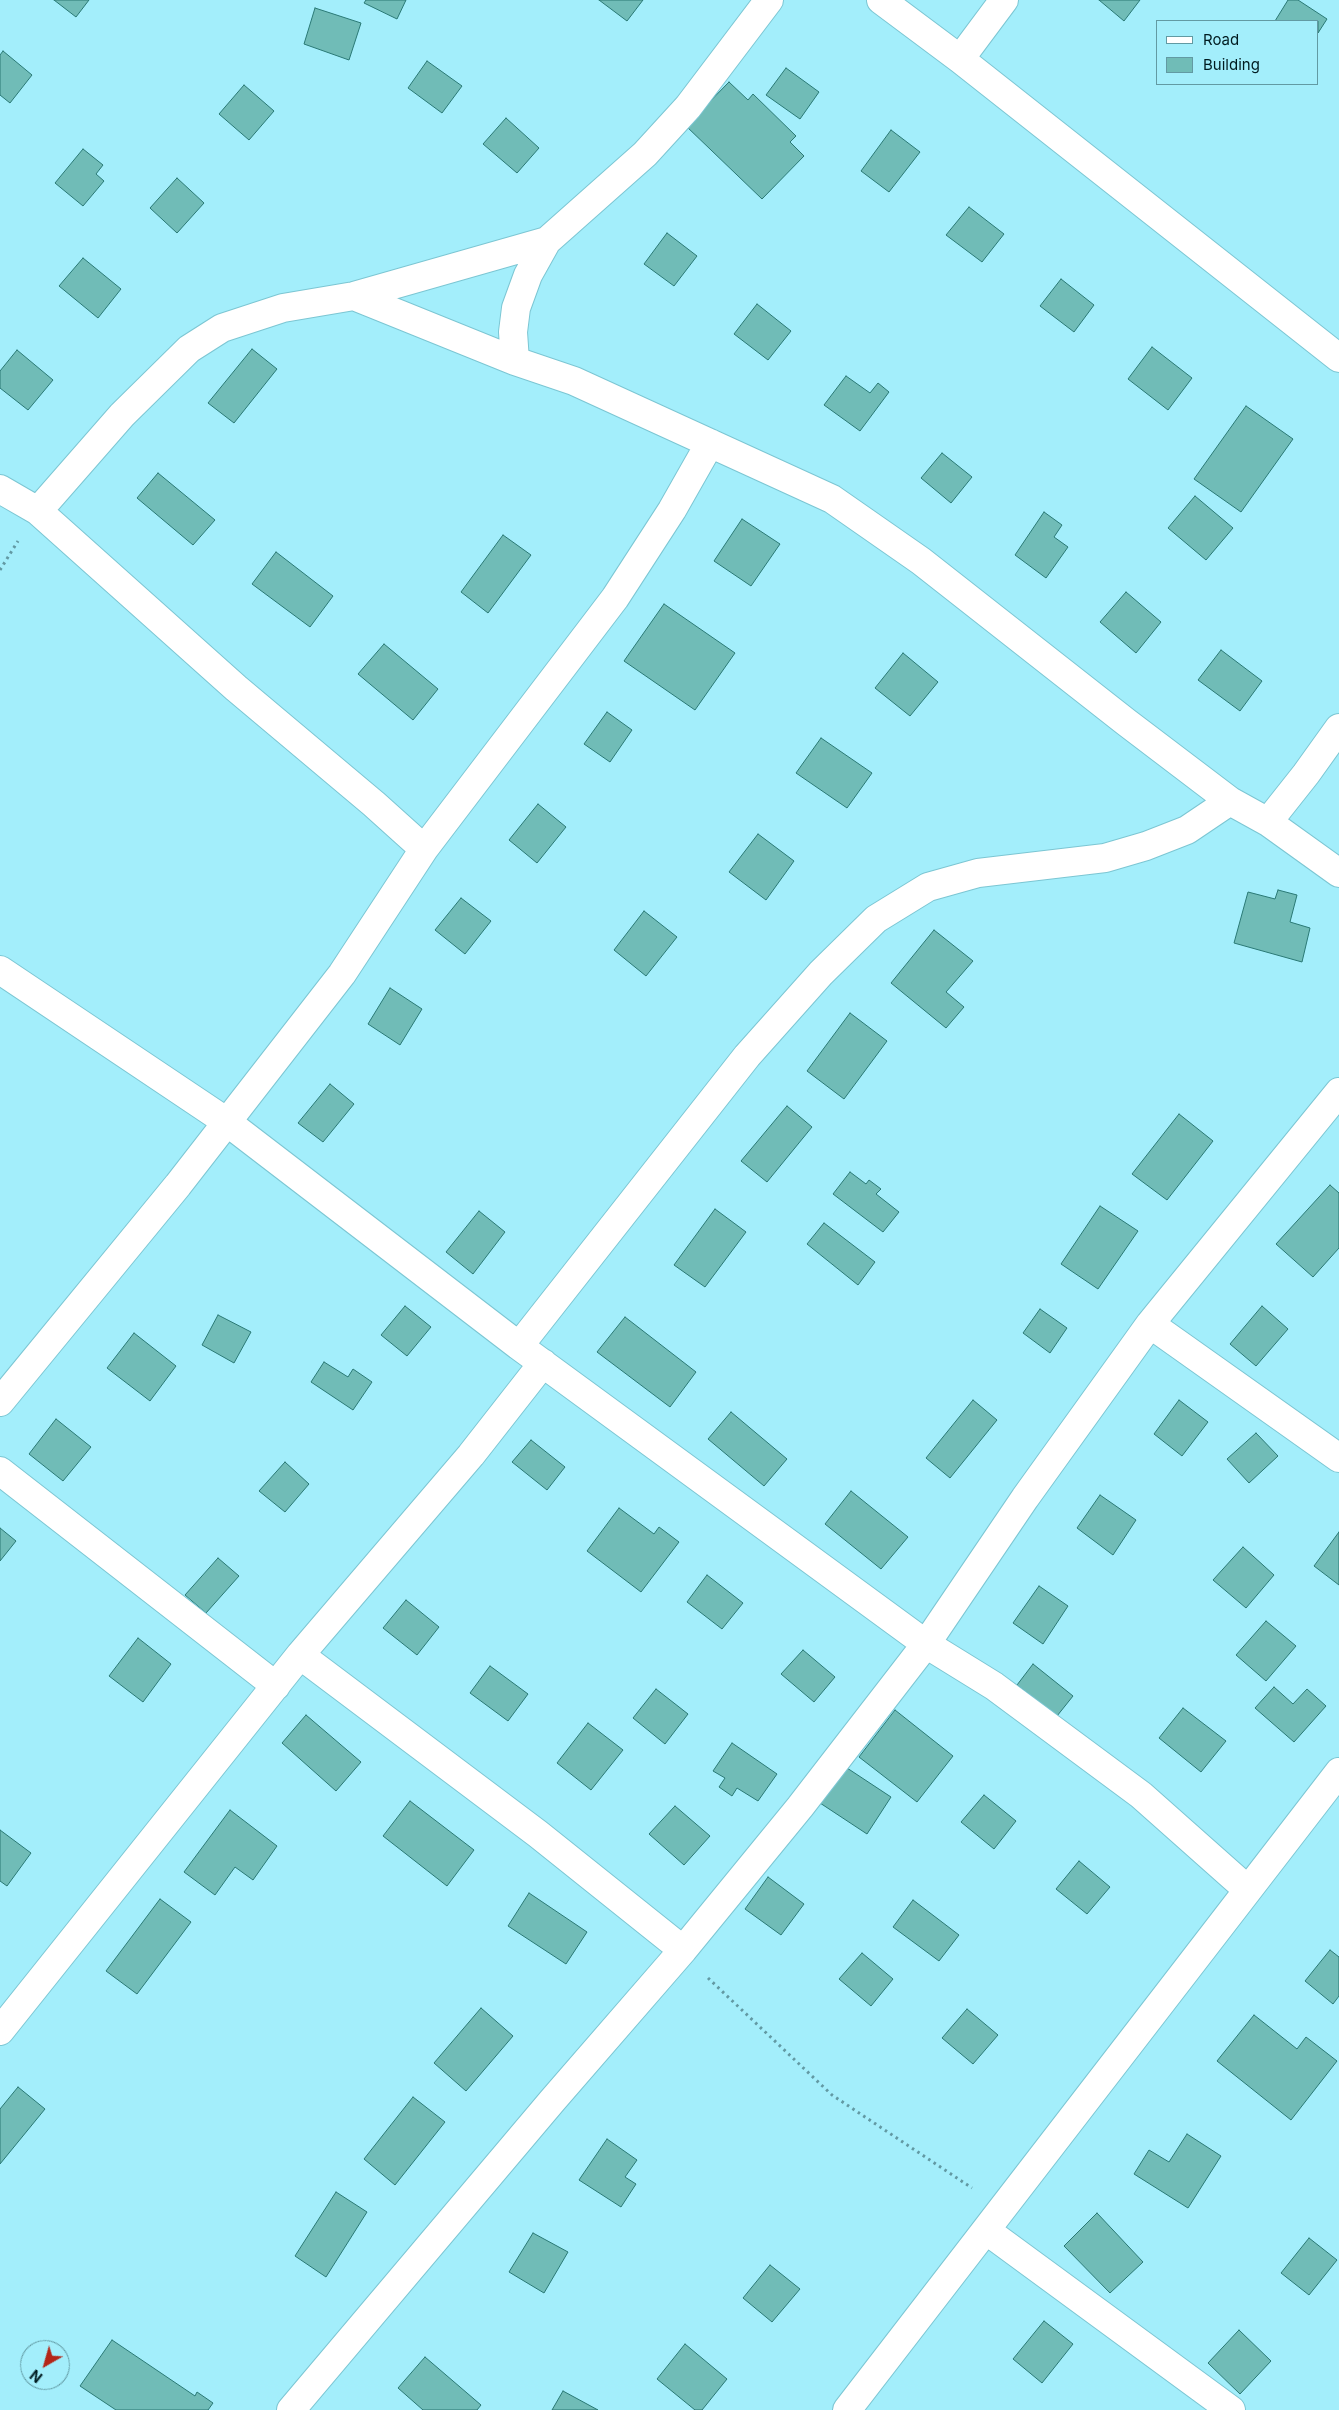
<!DOCTYPE html>
<style>
body{margin:0}
#map{position:relative;width:1339px;height:2410px;overflow:hidden;background:#a3eefb;font-family:Inter,sans-serif}
canvas{display:block}
.legend{position:absolute;left:1156px;top:20px;width:162px;height:65px;box-sizing:border-box;background:#a3eefb;border:1px solid #629aa3;margin:0;padding:6px 9px;list-style:none;font-size:15px;color:#001b20}
.legend li{display:flex;align-items:center;gap:10px;height:25px}
.legend b{width:25px;border:1px solid #629aa3}
.north{position:absolute;left:20px;top:2340px;width:50px;height:50px;box-sizing:border-box;background:#a3eefb;border:1px solid #629aa3;border-radius:50%;rotate:218deg;font-size:14px;font-weight:700;line-height:20px;text-align:center;color:#001b20}
.north::after{content:'';display:block;margin:auto;width:18px;height:22px;background:#b42618;clip-path:polygon(50% 0,100% 100%,50% 72%,0 100%)}
</style>
<div id="map">
<canvas width="1339" height="2410"></canvas>
<ul class="legend">
<li><b style="height:6px;background:#fff"></b>Road</li>
<li><b style="height:14px;background:#70bcb7"></b>Building</li>
</ul>
<div class="north">N</div>
</div>
<script>
const c = document.querySelector('canvas').getContext('2d');
c.lineJoin = 'round';
function fill(path, color) {
  c.fillStyle = color;
  c.fill(path, 'evenodd');
}
function poly(rows) {
  const path = new Path2D();
  for (const r of rows) {
    path.moveTo(r[0], r[1]);
    for (let i = 2; i < r.length; i += 2) path.lineTo(r[i], r[i + 1]);
  }
  return path;
}
function strokePath(path, color, width, dash) {
  c.strokeStyle = color;
  c.lineWidth = width;
  c.lineCap = dash ? 'butt' : 'round';
  c.setLineDash(dash || []);
  c.stroke(path);
}
const building = poly([
 [54,0,89,0,76,17,54,0],
 [366,0,406,0,397,19,364,3,366,0],
 [599,0,643,0,627,21,599,0],
 [1099,0,1140,0,1124,21,1099,0],
 [1288,0,1298,0,1327,19,1318,33,1318,21,1275,21,1288,0],
 [315,8,361,23,349,60,304,44,315,8],
 [3,51,32,75,10,103,0,95,0,55,3,51],
 [427,61,462,86,442,113,408,88,427,61],
 [786,68,819,92,800,119,766,95,786,68],
 [729,82,748,100,753,94,796,136,790,142,804,156,762,199,686,126,729,82],
 [244,85,274,111,249,140,219,114,244,85],
 [506,118,539,148,517,173,483,144,506,118],
 [891,130,920,152,889,192,861,171,891,130],
 [83,149,103,165,96,174,104,181,83,206,55,183,83,149],
 [177,178,204,203,177,233,150,208,177,178],
 [969,207,1004,234,982,262,946,235,969,207],
 [667,233,697,256,674,286,644,264,667,233],
 [83,258,121,289,98,318,59,286,83,258],
 [1061,279,1094,305,1074,332,1040,306,1061,279],
 [757,304,791,331,768,360,734,334,757,304],
 [1152,347,1192,378,1168,410,1128,379,1152,347],
 [252,349,277,369,234,423,208,403,252,349],
 [17,350,53,380,28,410,0,388,0,371,17,350],
 [846,376,870,393,878,383,889,392,860,431,824,405,846,376],
 [1246,406,1293,439,1241,512,1194,479,1246,406],
 [942,453,972,477,951,503,921,478,942,453],
 [158,473,215,520,193,545,137,498,158,473],
 [1195,496,1233,528,1206,560,1168,528,1195,496],
 [1044,512,1062,525,1054,537,1068,547,1046,578,1015,555,1044,512],
 [742,519,780,544,751,586,714,561,742,519],
 [503,535,531,555,488,613,461,592,503,535],
 [276,552,333,596,310,627,252,584,276,552],
 [1126,592,1161,622,1136,653,1100,622,1126,592],
 [664,604,735,653,695,710,624,661,664,604],
 [384,644,438,689,413,720,358,674,384,644],
 [1221,650,1262,681,1240,711,1198,680,1221,650],
 [903,653,938,682,910,716,875,688,903,653],
 [607,712,632,730,610,762,584,744,607,712],
 [821,738,872,773,847,808,796,773,821,738],
 [538,804,566,827,537,863,509,840,538,804],
 [758,834,794,861,766,900,729,872,758,834],
 [1278,890,1297,895,1290,922,1310,928,1302,962,1234,943,1248,892,1275,899,1278,890],
 [461,898,491,921,465,954,435,930,461,898],
 [644,911,677,937,646,976,614,950,644,911],
 [934,930,973,961,946,992,964,1007,946,1028,891,983,934,930],
 [390,988,422,1009,400,1045,368,1024,390,988],
 [850,1013,887,1041,844,1099,807,1071,850,1013],
 [330,1084,354,1104,323,1142,298,1123,330,1084],
 [787,1106,812,1127,767,1182,741,1161,787,1106],
 [1179,1114,1213,1141,1167,1200,1132,1174,1179,1114],
 [850,1172,866,1184,869,1180,881,1189,876,1194,899,1212,883,1232,833,1194,850,1172],
 [1330,1185,1339,1193,1339,1248,1313,1277,1276,1244,1330,1185],
 [1100,1206,1138,1231,1098,1289,1061,1264,1100,1206],
 [715,1209,746,1232,705,1287,674,1265,715,1209],
 [479,1211,505,1232,473,1274,446,1252,479,1211],
 [824,1223,875,1262,858,1285,807,1244,824,1223],
 [405,1306,431,1327,407,1356,381,1335,405,1306],
 [1262,1306,1288,1329,1256,1366,1230,1344,1262,1306],
 [1040,1309,1067,1328,1050,1353,1023,1333,1040,1309],
 [218,1315,251,1332,234,1363,202,1345,218,1315],
 [625,1317,696,1372,670,1407,597,1352,625,1317],
 [134,1333,176,1366,150,1401,107,1368,134,1333],
 [324,1362,348,1377,353,1369,372,1382,353,1410,311,1382,324,1362],
 [973,1400,997,1420,950,1478,926,1458,973,1400],
 [1179,1400,1208,1422,1182,1456,1154,1434,1179,1400],
 [731,1412,787,1459,764,1486,708,1439,731,1412],
 [56,1419,91,1447,63,1481,29,1454,56,1419],
 [1256,1433,1278,1456,1249,1483,1227,1459,1256,1433],
 [531,1440,565,1467,547,1490,512,1462,531,1440],
 [285,1462,309,1484,285,1512,259,1491,285,1462],
 [851,1491,908,1537,881,1569,825,1524,851,1491],
 [1100,1495,1136,1520,1113,1555,1077,1528,1100,1495],
 [619,1508,654,1534,659,1527,679,1542,641,1592,587,1551,619,1508],
 [0,1528,16,1541,0,1561,0,1528],
 [1339,1532,1339,1585,1314,1566,1339,1532],
 [1243,1547,1274,1575,1246,1608,1213,1580,1243,1547],
 [218,1558,239,1576,206,1613,185,1595,218,1558],
 [707,1575,743,1603,722,1629,687,1602,707,1575],
 [1039,1586,1068,1606,1043,1644,1013,1623,1039,1586],
 [406,1600,439,1627,417,1655,383,1628,406,1600],
 [1266,1621,1296,1646,1266,1681,1236,1655,1266,1621],
 [138,1638,171,1664,143,1702,109,1676,138,1638],
 [803,1650,835,1677,814,1702,781,1674,803,1650],
 [1033,1664,1073,1696,1057,1716,1017,1685,1033,1664],
 [490,1666,528,1694,508,1721,470,1693,490,1666],
 [1274,1687,1293,1704,1307,1689,1326,1706,1294,1742,1255,1708,1274,1687],
 [656,1689,688,1714,665,1744,633,1718,656,1689],
 [1183,1708,1226,1741,1201,1772,1159,1738,1183,1708],
 [895,1710,953,1756,917,1802,859,1757,895,1710],
 [306,1715,361,1762,336,1791,282,1743,306,1715],
 [588,1723,623,1750,591,1790,557,1763,588,1723],
 [732,1743,777,1774,758,1801,737,1788,732,1796,719,1787,725,1778,713,1771,732,1743],
 [844,1766,891,1797,867,1834,820,1803,844,1766],
 [984,1795,1016,1821,994,1849,961,1822,984,1795],
 [410,1801,474,1850,447,1886,383,1836,410,1801],
 [675,1806,710,1836,684,1865,649,1834,675,1806],
 [230,1810,277,1846,253,1880,235,1867,215,1895,184,1872,230,1810],
 [0,1830,31,1853,7,1886,0,1881,0,1830],
 [1079,1861,1110,1887,1087,1914,1056,1889,1079,1861],
 [768,1877,804,1904,781,1935,745,1909,768,1877],
 [529,1893,587,1932,566,1964,508,1926,529,1893],
 [160,1899,191,1922,137,1994,106,1971,160,1899],
 [913,1900,959,1935,939,1961,893,1927,913,1900],
 [1330,1950,1339,1957,1339,1996,1333,2004,1305,1981,1330,1950],
 [862,1953,893,1979,871,2006,839,1979,862,1953],
 [481,2008,513,2036,466,2091,434,2063,481,2008],
 [967,2009,998,2035,973,2064,942,2038,967,2009],
 [1254,2015,1297,2049,1306,2037,1337,2061,1291,2120,1217,2061,1254,2015],
 [18,2087,45,2109,0,2164,0,2109,18,2087],
 [413,2097,445,2122,395,2185,364,2159,413,2097],
 [1187,2134,1221,2156,1188,2208,1134,2174,1149,2150,1169,2162,1187,2134],
 [607,2139,637,2160,625,2177,636,2184,621,2207,579,2180,607,2139],
 [336,2192,367,2212,326,2277,295,2256,336,2192],
 [1097,2213,1143,2262,1110,2293,1064,2246,1097,2213],
 [533,2233,568,2252,544,2293,509,2272,533,2233],
 [1309,2238,1337,2260,1309,2295,1281,2273,1309,2238],
 [770,2265,800,2289,772,2322,743,2298,770,2265],
 [1044,2321,1073,2344,1042,2383,1013,2359,1044,2321],
 [1239,2330,1271,2361,1240,2394,1208,2363,1239,2330],
 [112,2340,195,2396,197,2392,213,2403,208,2410,116,2410,80,2386,112,2340],
 [685,2344,727,2379,702,2410,695,2410,657,2379,685,2344],
 [425,2357,481,2405,477,2410,423,2410,398,2388,425,2357],
 [563,2391,598,2410,552,2410,563,2391]
]);
fill(building, '#70bcb7');
strokePath(building, '#2a7975', 1);
const street = poly([
 [881,0,960,59,1339,358],
 [960,59,1004,0],
 [354,296,515,361,574,381,832,499,921,561,1126,722,1230,801,1268,822,1339,873],
 [515,361,513,332,516,308,528,275,547,241],
 [0,489,38,511,236,688,374,804,424,849],
 [38,511,122,415,189,349,222,328,283,308,354,296,547,241,645,154,688,107,769,0],
 [1268,822,1306,774,1339,728],
 [0,970,227,1122,519,1346,926,1644,994,1686,1141,1795,1248,1890],
 [1150,1324,1339,1458],
 [519,1346,747,1056,821,973,876,919,928,887,978,873,1105,858,1146,846,1187,830,1230,801],
 [0,1402,178,1185,342,974,424,849,615,598,672,510,710,443],
 [0,1471,276,1686],
 [300,1655,538,1834,683,1950],
 [0,2031,300,1655,471,1455,543,1363],
 [987,2231,1231,2410],
 [291,2410,552,2101,683,1950,800,1807,926,1644,1025,1498,1150,1324,1339,1092],
 [847,2410,1339,1772]
]);
strokePath(street, '#7cc6d3', 30);
strokePath(poly([
 [0,570,18,541],
 [708,1978,832,2095,972,2188]
]), '#6299a3', 3, [2.5, 4]);
strokePath(street, '#fff', 28);
</script>
